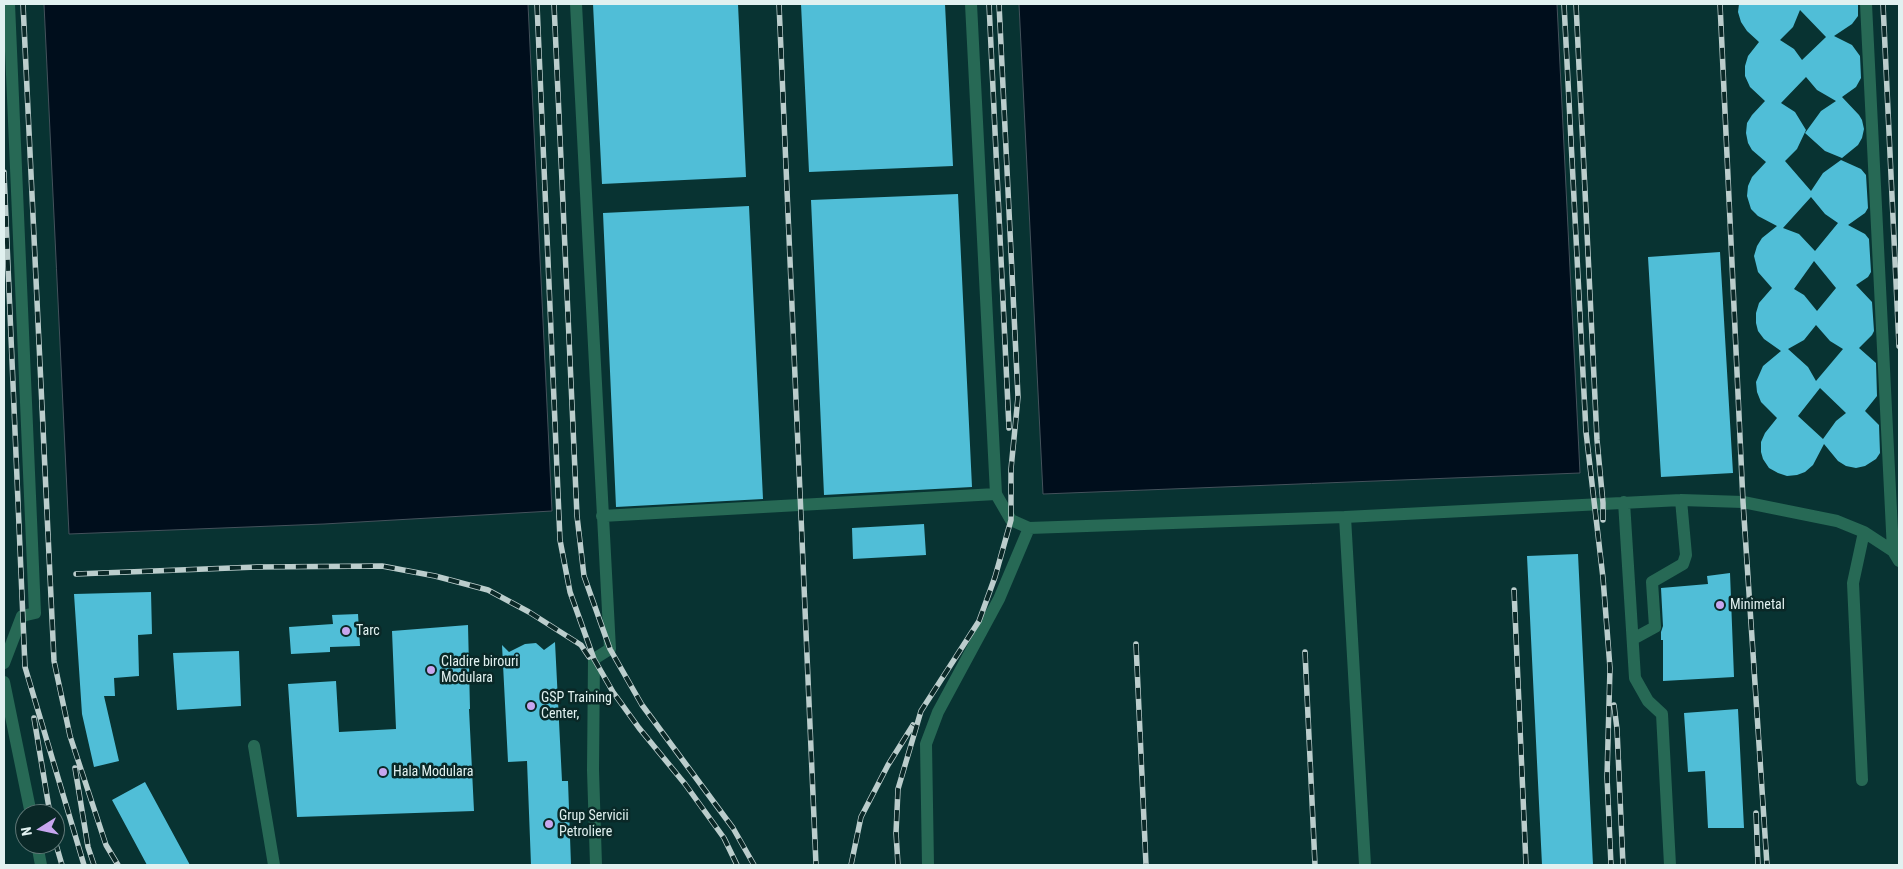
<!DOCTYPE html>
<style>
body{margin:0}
#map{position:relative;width:1903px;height:869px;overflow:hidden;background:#0a2827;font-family:"Roboto Condensed",sans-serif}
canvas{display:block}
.frame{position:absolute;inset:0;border:5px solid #e1f1f0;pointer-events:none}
.north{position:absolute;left:15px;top:804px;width:50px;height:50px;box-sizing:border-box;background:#0a2827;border:1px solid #607877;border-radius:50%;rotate:260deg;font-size:14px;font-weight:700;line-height:20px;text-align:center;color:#e1f1f0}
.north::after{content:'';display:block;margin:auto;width:18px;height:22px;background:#c7a6ef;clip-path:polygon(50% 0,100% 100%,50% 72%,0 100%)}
</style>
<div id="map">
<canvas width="1903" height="869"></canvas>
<div class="frame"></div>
<div class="north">N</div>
</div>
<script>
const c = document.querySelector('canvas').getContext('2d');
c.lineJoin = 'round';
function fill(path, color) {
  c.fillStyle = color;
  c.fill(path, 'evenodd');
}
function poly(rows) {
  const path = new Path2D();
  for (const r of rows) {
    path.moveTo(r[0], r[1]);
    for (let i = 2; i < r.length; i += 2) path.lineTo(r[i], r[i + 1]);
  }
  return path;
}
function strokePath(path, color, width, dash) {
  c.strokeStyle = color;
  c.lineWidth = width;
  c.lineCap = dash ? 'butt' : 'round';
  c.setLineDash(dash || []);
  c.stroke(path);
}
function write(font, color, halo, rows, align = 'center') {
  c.font = font + ' "Roboto Condensed",sans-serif';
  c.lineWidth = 5;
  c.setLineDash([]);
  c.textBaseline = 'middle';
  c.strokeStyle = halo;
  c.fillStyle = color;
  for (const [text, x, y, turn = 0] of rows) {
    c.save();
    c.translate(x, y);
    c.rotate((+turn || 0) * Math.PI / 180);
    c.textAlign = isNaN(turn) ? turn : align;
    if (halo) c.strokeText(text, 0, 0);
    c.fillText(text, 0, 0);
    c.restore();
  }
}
fill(poly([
 [4,4,44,4,70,534,324,524,552,510,528,4,1019,4,1044,494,1580,473,1557,4,1899,4,1899,865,4,865],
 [25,814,55,814,55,844,25,844]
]), '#083332');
const water = poly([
 [44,4,528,4,552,511,324,524,69,534,44,4],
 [1019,4,1557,4,1580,473,1043,494,1019,4]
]);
fill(water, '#000e1c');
strokePath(water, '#44525c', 1);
fill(poly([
 [593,4,738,4,746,177,602,184],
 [801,4,945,4,953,166,809,172],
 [1739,4,1858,4,1858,16,1852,24,1834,36,1852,45,1860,56,1861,78,1856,87,1842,97,1859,115,1862,120,1864,129,1862,138,1858,145,1842,158,1825,151,1805,133,1821,111,1836,101,1817,90,1806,77,1781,103,1795,112,1806,130,1797,149,1785,161,1811,191,1823,173,1841,160,1861,169,1866,175,1868,208,1865,213,1848,225,1865,234,1869,239,1871,272,1868,277,1856,285,1872,302,1874,331,1872,335,1859,348,1876,363,1877,396,1865,411,1879,425,1880,453,1876,459,1865,466,1856,468,1846,466,1838,461,1824,444,1813,465,1805,472,1797,475,1787,476,1778,473,1769,468,1763,459,1761,452,1761,442,1765,433,1777,418,1761,402,1757,392,1756,382,1763,366,1781,351,1764,339,1758,331,1756,323,1756,313,1759,303,1772,288,1758,272,1754,256,1757,246,1762,238,1777,226,1758,216,1751,209,1747,196,1748,186,1752,177,1766,162,1752,150,1748,143,1746,133,1747,123,1752,115,1765,101,1750,87,1745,76,1745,66,1748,56,1759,42,1747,31,1741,22,1738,12],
 [1800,10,1826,37,1802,60,1794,49,1780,40,1793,27],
 [1811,197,1825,214,1838,223,1815,251,1799,234,1783,228],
 [1814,261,1836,288,1817,311,1804,295,1794,289],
 [1816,325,1830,341,1843,349,1816,381,1808,367,1788,349,1804,340],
 [1820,388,1846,413,1836,421,1823,439,1798,416],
 [958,194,972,487,824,495,811,200],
 [749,206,763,499,616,507,603,213],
 [1720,252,1733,473,1661,477,1648,257],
 [924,524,926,555,853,559,852,528],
 [1578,554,1593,865,1542,865,1527,556],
 [1730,573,1734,677,1663,681,1663,640,1661,640,1661,632,1663,626,1661,588,1708,584,1707,576],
 [151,592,152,634,138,635,139,676,114,678,115,696,104,696,119,761,94,767,82,714,74,594],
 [358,614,360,646,330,647,330,652,291,654,289,627,333,624,332,615],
 [468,625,470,709,469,709,474,811,297,817,288,684,336,681,339,732,396,729,392,631],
 [555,642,562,781,568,781,571,865,531,865,527,761,508,762,502,645,509,652,525,644,536,643,544,650],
 [239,651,241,706,177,710,173,653],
 [1738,709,1744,828,1708,828,1705,771,1688,772,1684,713],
 [145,782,190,865,147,865,112,800]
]), '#50bed7');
strokePath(poly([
 [576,4,610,649,594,659,593,770,596,865],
 [971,4,996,494],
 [1866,4,1893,551],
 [1624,502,1635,678,1648,701,1662,714,1670,865],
 [602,516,996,494,1011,520,1029,528,1345,517,1681,500,1743,502,1837,521,1864,532,1893,551,1899,561],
 [1345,517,1365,865],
 [1633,639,1655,627,1652,582,1683,564,1686,555,1681,500],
 [4,663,22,616,35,613,9,4],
 [4,682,31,814],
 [254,746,274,865],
 [1862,780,1853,583,1864,532],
 [37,844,41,865],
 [928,865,926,744,938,712,999,599,1029,528]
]), '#276955', 12);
const rail = poly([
 [23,4,54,661,70,736,106,845,118,865],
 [537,4,560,540,570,592,594,659,613,692,639,728,685,784,724,838,737,865],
 [554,4,577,516,584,576,610,649,642,705,733,828,754,865],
 [779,4,816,865],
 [989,4,1009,428],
 [1564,4,1586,432,1603,578,1610,668,1607,777,1611,865],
 [1576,4,1597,440,1603,503,1603,520],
 [1720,4,1743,502,1767,865],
 [1883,4,1899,346],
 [4,172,25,667,84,865],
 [76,574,257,567,382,566,435,576,488,590,529,612,581,645,589,657],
 [1514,590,1526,865],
 [1136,644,1146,865],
 [1305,652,1315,865],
 [1614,705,1617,729,1623,865],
 [34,718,50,814],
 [75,768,88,847,94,865],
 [1756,813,1758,865],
 [55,841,62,865],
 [851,865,861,817,888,765,913,725],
 [898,865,896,833,898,789,921,711,979,621,995,577,1011,520,1011,469,1018,397,999,4]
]);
strokePath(rail, '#bbcdcc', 5.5);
strokePath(rail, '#0a2827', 4, [11]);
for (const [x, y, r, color] of [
 [1720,605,5,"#c7a6ef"],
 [346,631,5,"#c7a6ef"],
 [431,670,5,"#c7a6ef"],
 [531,706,5,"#c7a6ef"],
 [383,772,5,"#c7a6ef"],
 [549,824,5,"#c7a6ef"]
]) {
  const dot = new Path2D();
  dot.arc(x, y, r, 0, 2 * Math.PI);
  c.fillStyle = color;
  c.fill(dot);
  strokePath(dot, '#0a2827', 2);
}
write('14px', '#e1f1f0', '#0a2827', [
 ["Minimetal",1730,605],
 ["Tarc",356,631],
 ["Cladire birouri",441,662],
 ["Modulara",441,678],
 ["GSP Training",541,698],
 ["Center,",541,714],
 ["Hala Modulara",393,772],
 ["Grup Servicii",559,816],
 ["Petroliere",559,832]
], 'left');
</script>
